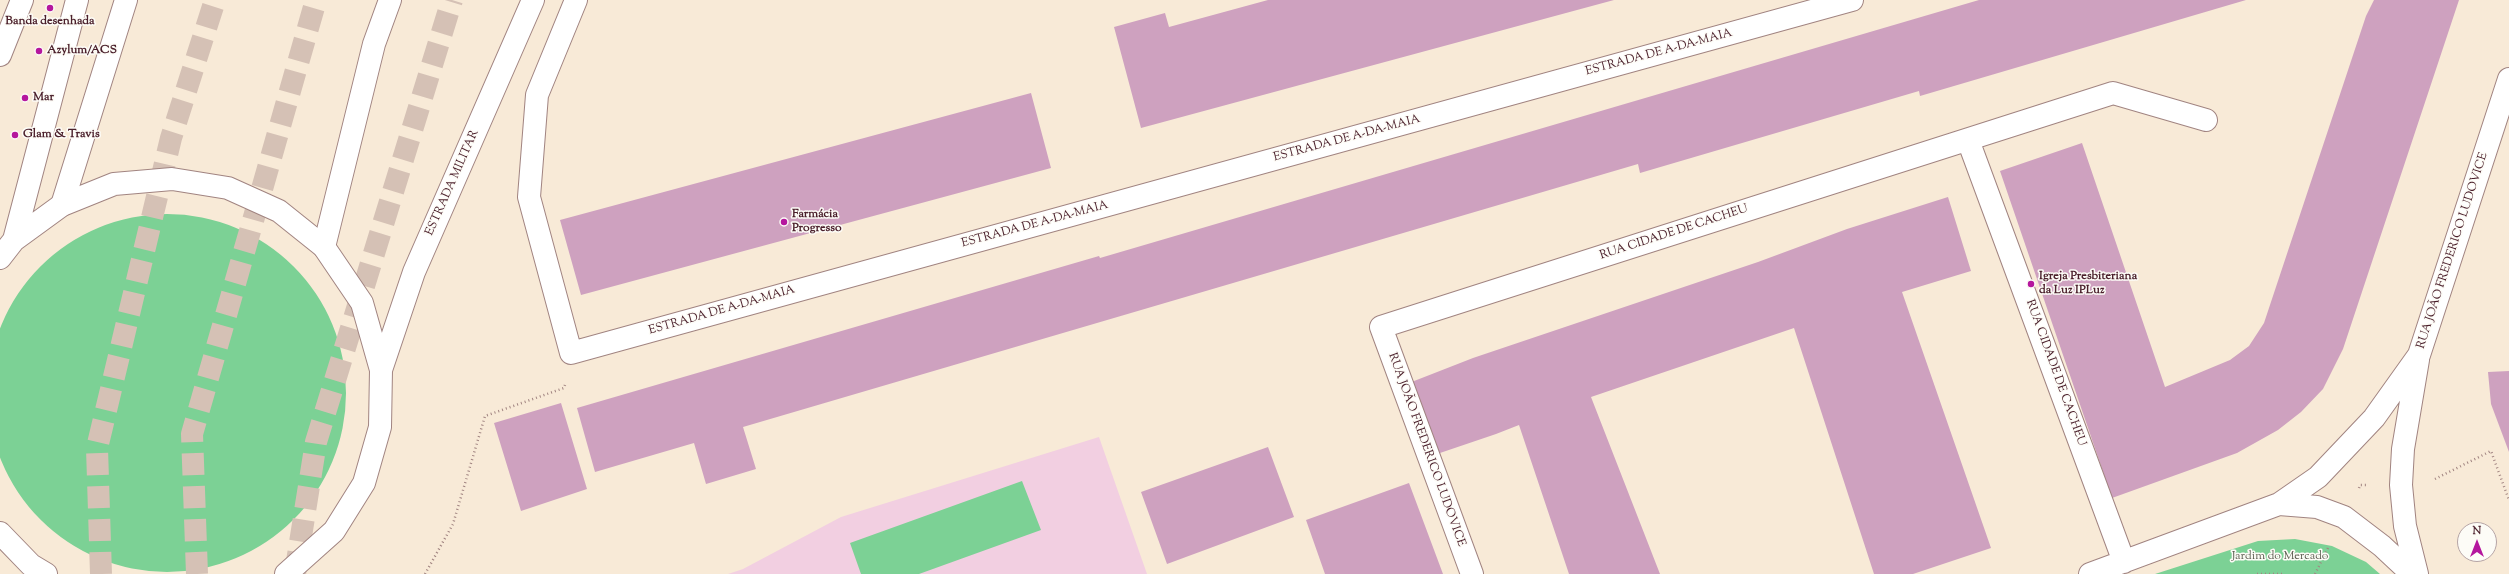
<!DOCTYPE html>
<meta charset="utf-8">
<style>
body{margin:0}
#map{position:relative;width:2509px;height:574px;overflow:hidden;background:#f8ead7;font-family:"Sorts Mill Goudy",serif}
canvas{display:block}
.north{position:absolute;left:2457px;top:522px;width:40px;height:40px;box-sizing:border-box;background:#fdfcf7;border:1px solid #b5a4a5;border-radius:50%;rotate:0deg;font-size:11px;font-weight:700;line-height:16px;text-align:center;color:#4a1f2b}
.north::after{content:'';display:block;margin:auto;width:14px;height:18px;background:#b5179e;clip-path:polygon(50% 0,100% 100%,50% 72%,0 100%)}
</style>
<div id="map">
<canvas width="2509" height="574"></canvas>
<div class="north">N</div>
</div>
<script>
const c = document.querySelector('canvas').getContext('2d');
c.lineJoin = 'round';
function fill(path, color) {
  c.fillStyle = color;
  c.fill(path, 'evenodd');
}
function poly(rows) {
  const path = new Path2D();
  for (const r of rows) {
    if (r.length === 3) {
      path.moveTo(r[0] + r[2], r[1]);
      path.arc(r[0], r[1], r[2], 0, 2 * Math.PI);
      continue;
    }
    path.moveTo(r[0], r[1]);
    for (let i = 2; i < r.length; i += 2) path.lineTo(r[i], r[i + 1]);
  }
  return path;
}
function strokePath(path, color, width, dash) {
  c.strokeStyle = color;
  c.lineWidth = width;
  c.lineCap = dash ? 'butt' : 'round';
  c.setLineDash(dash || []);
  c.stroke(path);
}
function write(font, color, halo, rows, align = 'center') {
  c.font = font + ' "Sorts Mill Goudy",serif';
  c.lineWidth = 3;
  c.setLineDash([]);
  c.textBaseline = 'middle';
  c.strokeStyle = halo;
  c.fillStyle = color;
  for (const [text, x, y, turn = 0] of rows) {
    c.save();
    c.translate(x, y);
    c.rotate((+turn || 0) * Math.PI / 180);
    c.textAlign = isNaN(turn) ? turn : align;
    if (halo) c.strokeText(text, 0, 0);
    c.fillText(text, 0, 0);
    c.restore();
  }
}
fill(poly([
 [1099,437,1147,574,728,574,743,569,841,517]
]), '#f2cfe1');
fill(poly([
 [167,393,179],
 [1022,481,1041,530,919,574,861,574,850,543],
 [2295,539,2332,546,2366,562,2380,574,2155,574,2258,541]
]), '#7cd195');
fill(poly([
 [1268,0,1614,0,1141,128,1114,27,1165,13,1169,27],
 [1979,0,2246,0,1920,96,1919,91,1640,173,1638,164,743,427,756,469,706,484,694,443,595,472,577,408,1099,256,1100,258],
 [2374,0,2459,0,2343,349,2323,389,2301,412,2278,430,2237,453,2112,498,2000,171,2082,143,2165,387,2230,360,2249,346,2264,323,2366,16],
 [1031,93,1051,168,581,295,560,220],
 [1948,197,1971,271,1902,292,1991,548,1913,574,1874,574,1794,328,1591,397,1660,574,1569,574,1519,425,1496,434,1481,382,1496,434,1437,454,1409,383,1473,358,1758,262,1847,229],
 [2509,371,2509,452,2491,404,2488,372],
 [561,403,587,489,521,511,494,423],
 [1268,447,1294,517,1167,564,1141,492],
 [1409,483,1443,574,1325,574,1306,520]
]), '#cea1bf');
strokePath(poly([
 [101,574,97,448,171,138,215,0],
 [197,574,192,434,316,0],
 [295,574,316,442,452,0]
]), '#d5c1b5', 22, [22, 11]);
const street = poly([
 [576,0,537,95,529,197,571,353,1852,0],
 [1968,140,2124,562],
 [2279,504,2317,507,2344,517,2382,546,2412,574],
 [1472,574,1381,327,2113,93,2206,120],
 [2090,574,2279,504,2318,477,2374,418,2419,355,2509,79],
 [2417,574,2405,526,2401,485,2403,449,2418,360]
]);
const secondary = poly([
 [0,55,22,0],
 [14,240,77,0],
 [0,258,14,240,62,205,114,184,172,179,228,188,279,211,324,247,362,303,381,370,380,427,364,483,334,531,286,574],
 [381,370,414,272,533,0],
 [0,533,31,565,46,574]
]);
const highway = poly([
 [62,205,126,0],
 [324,247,374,44,390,0]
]);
strokePath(street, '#a18481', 24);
strokePath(secondary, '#a18481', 24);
strokePath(highway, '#a18481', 24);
strokePath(poly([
 [2435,479,2491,451,2509,500],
 [2359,488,2360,485,2368,485],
 [425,574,453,524,485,416,564,388,565,385],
 [2257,574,2283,574],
 [2315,574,2328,548]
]), '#a18481', 2.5, [1, 3]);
strokePath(street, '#fff', 22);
strokePath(secondary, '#fff', 22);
strokePath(highway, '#fff', 22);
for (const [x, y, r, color] of [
 [50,8,4,"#b5179e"],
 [39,51,4,"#b5179e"],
 [25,98,4,"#b5179e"],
 [15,135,4,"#b5179e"],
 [784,222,4,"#b5179e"],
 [2031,284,4,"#b5179e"]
]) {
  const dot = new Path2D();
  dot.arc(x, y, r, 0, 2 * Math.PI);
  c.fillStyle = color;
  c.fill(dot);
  strokePath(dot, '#fdfcf7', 1.5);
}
write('bold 12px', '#4a1f2b', '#fdfcf7', [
 ["Banda desenhada",50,22,"center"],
 ["Azylum/ACS",47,51],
 ["Mar",33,98],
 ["Glam & Travis",23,135],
 ["Farmácia",792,215],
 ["Progresso",792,229],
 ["Igreja Presbiteriana",2039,277],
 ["da Luz IPLuz",2039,291]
], 'left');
write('12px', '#4a1f2b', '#fdfcf7', [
 ["ESTRADA DE A-DA-MAIA",1659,53,-15],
 ["ESTRADA DE A-DA-MAIA",1347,139,-15],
 ["ESTRADA MILITAR",453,183,-66],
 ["ESTRADA DE A-DA-MAIA",1035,225,-15],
 ["RUA CIDADE DE CACHEU",1674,233,-18],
 ["RUA JOÃO FREDERICO LUDOVICE",2453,251,-72],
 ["ESTRADA DE A-DA-MAIA",722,311,-16],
 ["RUA CIDADE DE CACHEU",2055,373,70],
 ["RUA JOÃO FREDERICO LUDOVICE",1426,450,70]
]);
write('12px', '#5c5d50', '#fdfcf7', [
 ["Jardim do Mercado",2280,557]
]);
</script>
